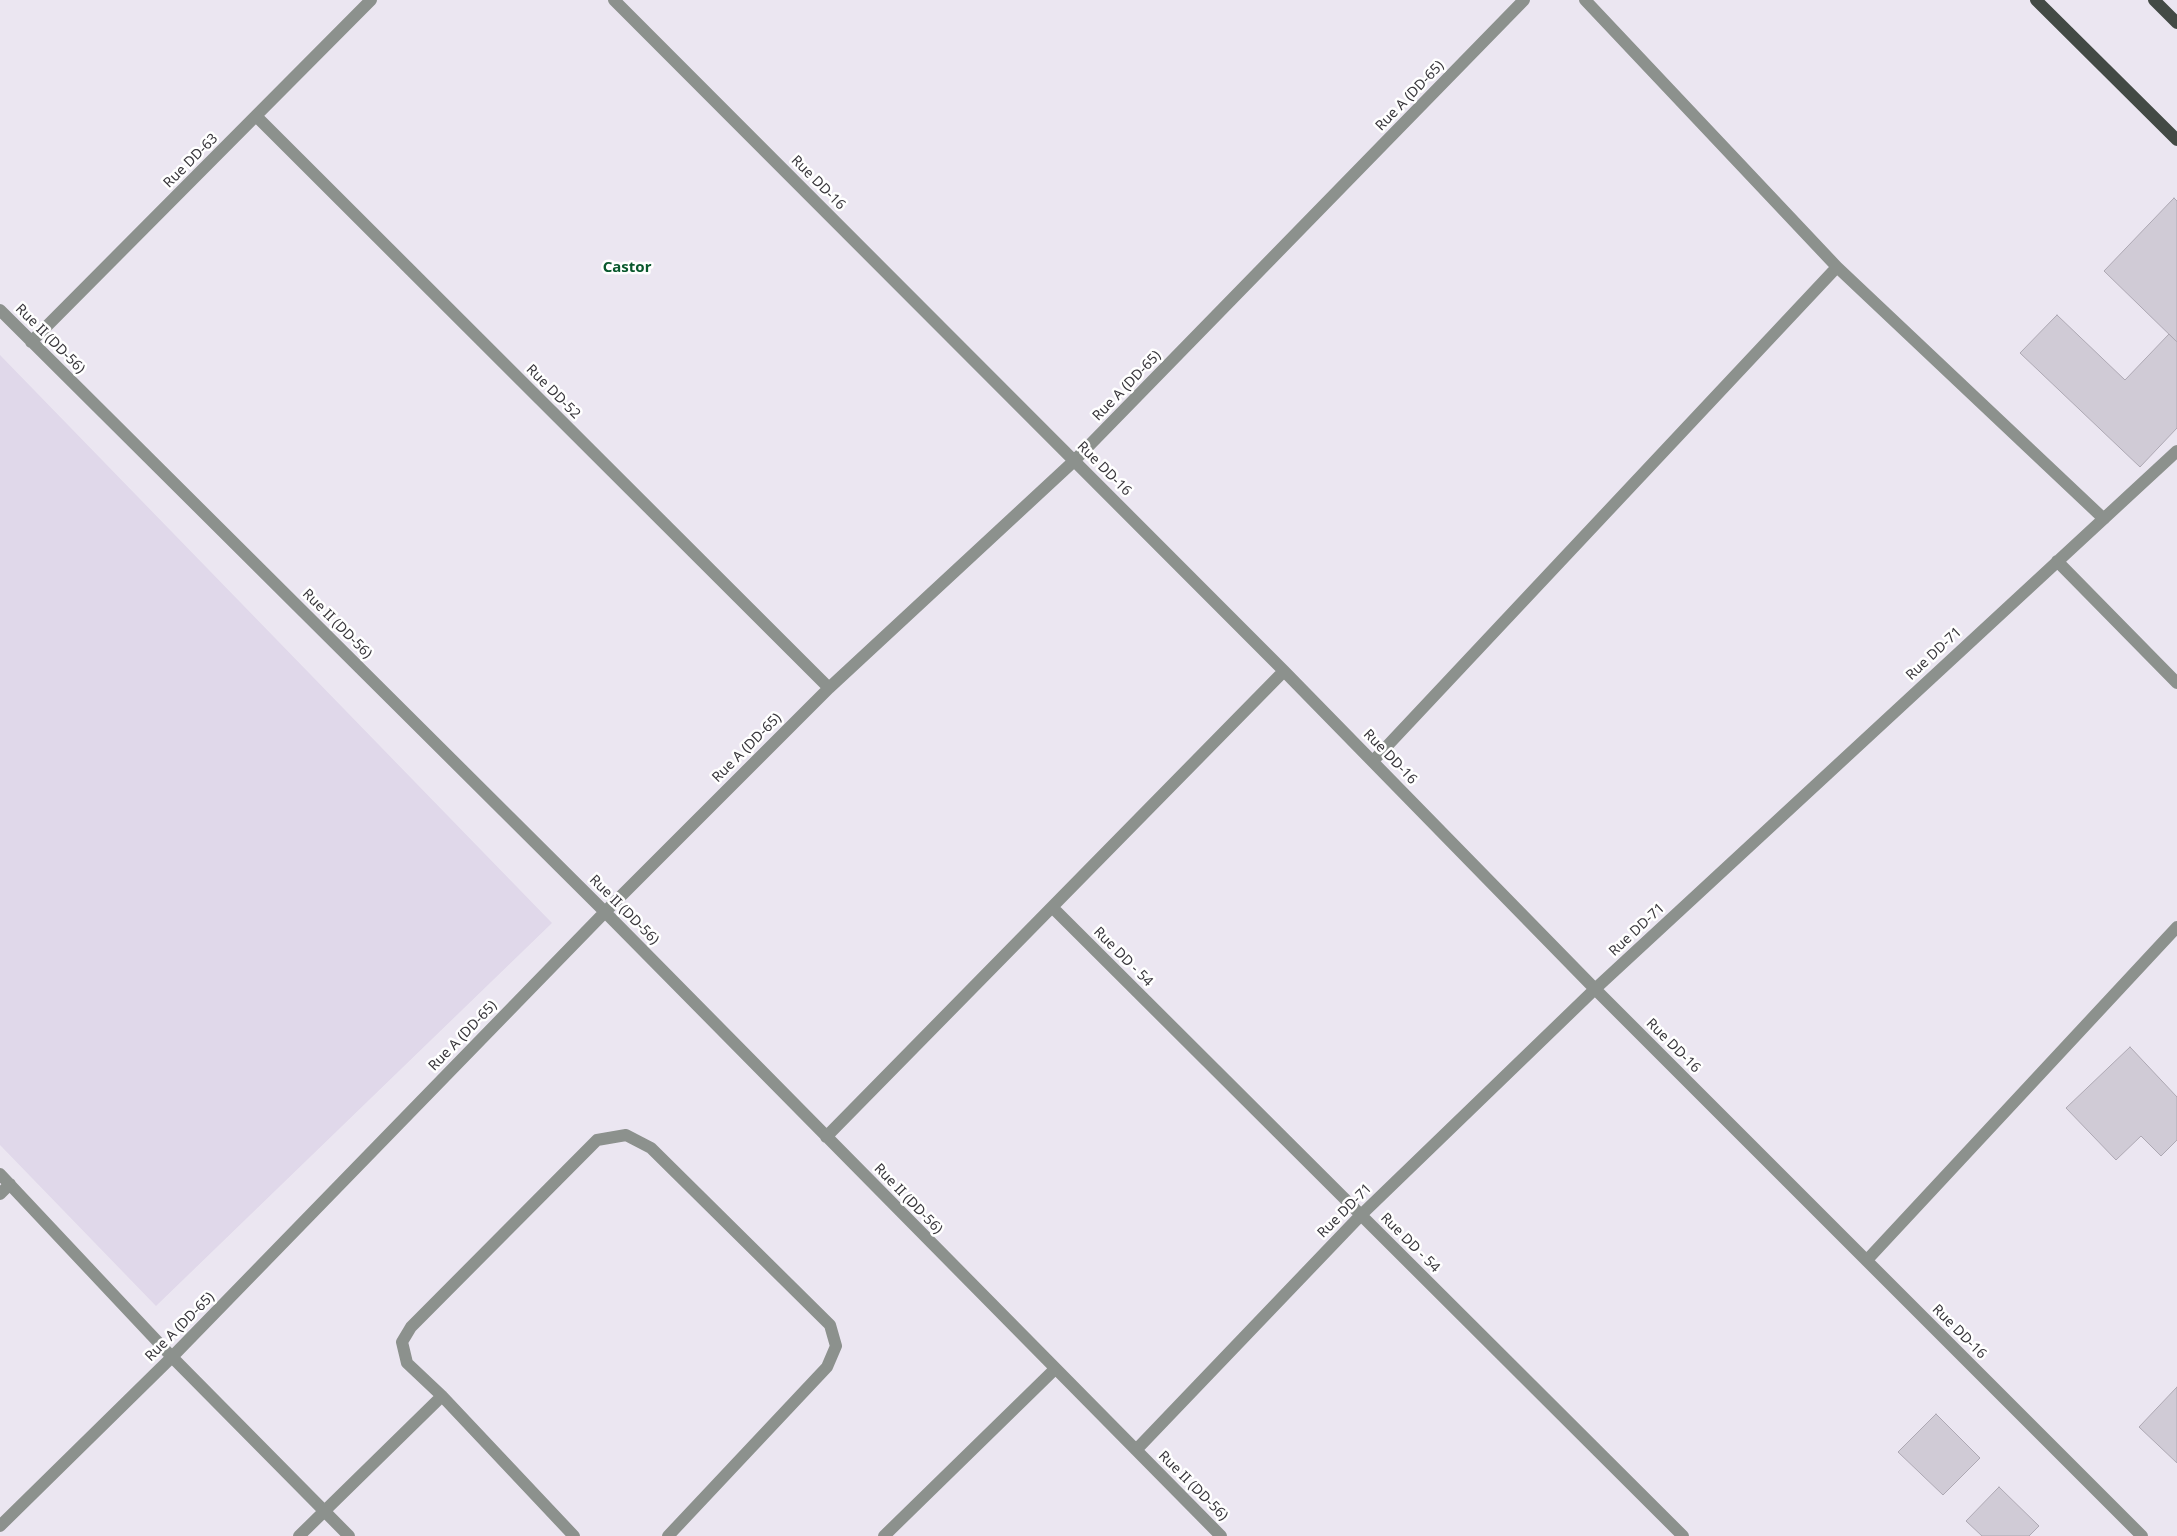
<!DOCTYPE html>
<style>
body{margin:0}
canvas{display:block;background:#ebe6f1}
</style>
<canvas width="2177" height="1536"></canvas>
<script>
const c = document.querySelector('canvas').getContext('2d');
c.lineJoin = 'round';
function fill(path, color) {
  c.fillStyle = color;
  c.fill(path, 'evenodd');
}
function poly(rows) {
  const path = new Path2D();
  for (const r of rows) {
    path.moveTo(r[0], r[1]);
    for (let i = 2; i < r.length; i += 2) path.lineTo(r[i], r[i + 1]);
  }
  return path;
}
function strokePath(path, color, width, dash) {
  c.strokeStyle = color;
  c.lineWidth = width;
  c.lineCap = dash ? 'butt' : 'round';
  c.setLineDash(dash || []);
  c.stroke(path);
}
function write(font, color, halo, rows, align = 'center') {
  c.font = font + ' "Noto Sans",sans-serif';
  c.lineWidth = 5;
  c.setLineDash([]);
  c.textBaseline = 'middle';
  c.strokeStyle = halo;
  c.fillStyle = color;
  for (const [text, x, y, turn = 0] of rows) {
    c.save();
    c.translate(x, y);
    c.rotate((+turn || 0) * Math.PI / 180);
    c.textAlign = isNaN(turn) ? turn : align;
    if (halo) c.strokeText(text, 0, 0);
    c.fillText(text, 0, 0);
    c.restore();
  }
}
fill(poly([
 [0,355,552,923,156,1306,0,1145]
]), '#e0d8ea');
const building = poly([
 [2174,198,2177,201,2177,342,2104,271,2174,198],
 [2057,315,2125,380,2169,334,2177,342,2177,428,2140,467,2020,353,2057,315],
 [2130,1047,2177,1097,2177,1140,2161,1156,2141,1136,2116,1160,2066,1108,2130,1047],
 [2177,1387,2177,1463,2139,1427,2177,1387],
 [1936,1414,1980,1458,1943,1495,1898,1452,1936,1414],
 [1999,1487,2039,1526,2029,1536,1982,1536,1966,1521,1999,1487]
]);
fill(building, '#d0cbd6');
strokePath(building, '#ada8b3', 1);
strokePath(poly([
 [614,0,1284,671,1595,989,2142,1536],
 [1585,0,1837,267,2104,519],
 [256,116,829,688],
 [0,310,605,912,1221,1536],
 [31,342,371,0],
 [2057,561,2177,683],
 [1373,761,1837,267],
 [1052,907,1683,1536],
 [826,1137,1284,671],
 [0,1174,172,1357,349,1536],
 [0,1194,10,1184],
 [1867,1260,2177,927],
 [1136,1450,1361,1215,1595,989,2177,451],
 [0,1526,172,1357,605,912,829,688,1074,461,1524,0],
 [299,1536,442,1396],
 [574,1536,442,1396,407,1363,402,1342,411,1327,597,1140,626,1135,651,1148,830,1325,836,1346,827,1367,668,1536],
 [884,1536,1055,1369]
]), '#8c918d', 12);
strokePath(poly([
 [2036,0,2177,140],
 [2154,0,2177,23]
]), '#434a45', 12);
write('14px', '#39373c', '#fff', [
 ["Rue A (DD-65)",1410,96,-46],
 ["Rue DD-63",191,161,-45],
 ["Rue DD-16",818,183,45],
 ["Rue II (DD-56)",50,339,45],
 ["Rue A (DD-65)",1127,386,-46],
 ["Rue DD-52",553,392,45],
 ["Rue DD-16",1104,469,45],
 ["Rue II (DD-56)",337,624,45],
 ["Rue DD-71",1934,654,-43],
 ["Rue A (DD-65)",747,748,-45],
 ["Rue DD-16",1390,757,46],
 ["Rue II (DD-56)",624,910,45],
 ["Rue DD-71",1637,930,-43],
 ["Rue DD - 54",1123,957,45],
 ["Rue A (DD-65)",463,1036,-46],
 ["Rue DD-16",1673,1046,45],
 ["Rue II (DD-56)",908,1199,46],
 ["Rue DD-71",1345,1211,-45],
 ["Rue DD - 54",1410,1243,45],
 ["Rue A (DD-65)",180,1327,-45],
 ["Rue DD-16",1959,1332,45],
 ["Rue II (DD-56)",1193,1486,45]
]);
write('bold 15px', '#09582d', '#fff', [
 ["Castor",627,268]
]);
</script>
